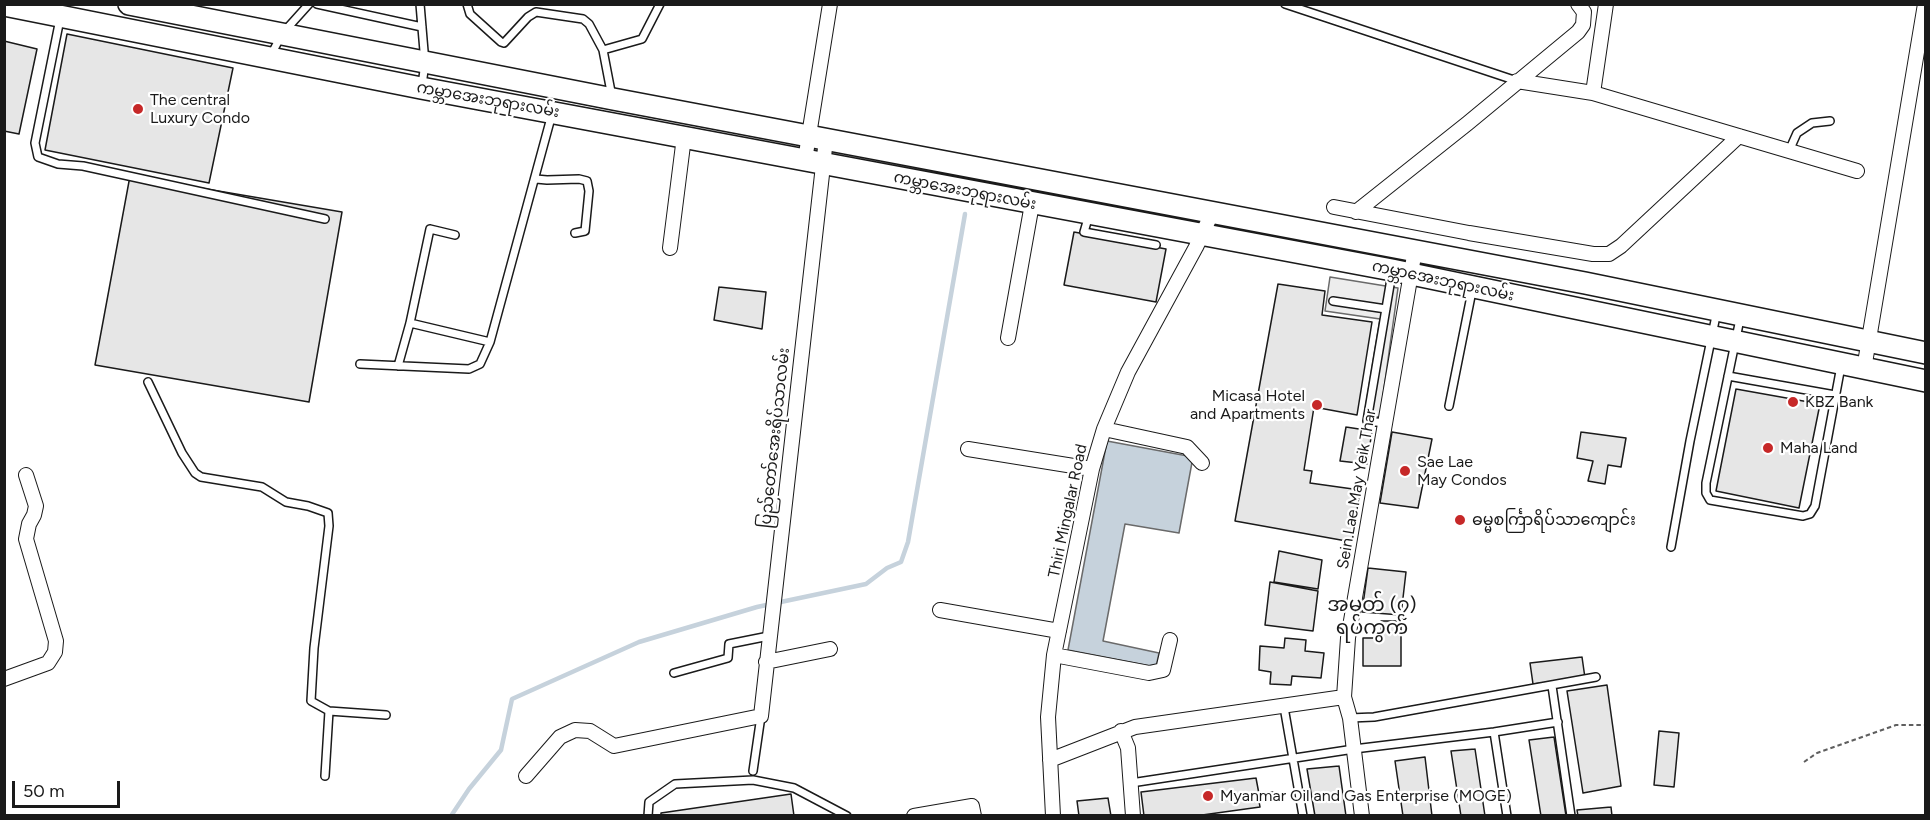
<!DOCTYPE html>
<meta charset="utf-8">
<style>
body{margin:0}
#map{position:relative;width:1930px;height:820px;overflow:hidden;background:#fff;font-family:Figtree,sans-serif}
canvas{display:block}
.frame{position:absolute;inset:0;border:6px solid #1a1a1a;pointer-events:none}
.scale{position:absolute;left:12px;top:781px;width:108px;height:27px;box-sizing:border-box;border:3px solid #1a1a1a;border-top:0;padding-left:8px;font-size:18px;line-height:21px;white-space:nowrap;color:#1a1a1a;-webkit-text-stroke:4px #fff;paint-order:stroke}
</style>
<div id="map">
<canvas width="1930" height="820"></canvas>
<div class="frame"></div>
<div class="scale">50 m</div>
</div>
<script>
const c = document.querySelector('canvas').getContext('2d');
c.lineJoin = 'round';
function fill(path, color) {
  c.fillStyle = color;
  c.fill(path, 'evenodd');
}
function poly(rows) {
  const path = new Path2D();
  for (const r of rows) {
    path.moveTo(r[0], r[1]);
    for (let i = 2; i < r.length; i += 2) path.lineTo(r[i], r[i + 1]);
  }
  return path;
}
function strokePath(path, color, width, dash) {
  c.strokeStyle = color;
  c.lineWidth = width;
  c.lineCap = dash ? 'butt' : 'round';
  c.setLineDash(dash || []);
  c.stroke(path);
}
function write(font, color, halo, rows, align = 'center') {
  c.font = font + ' Figtree,"Noto Sans Myanmar",sans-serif';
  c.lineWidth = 4.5;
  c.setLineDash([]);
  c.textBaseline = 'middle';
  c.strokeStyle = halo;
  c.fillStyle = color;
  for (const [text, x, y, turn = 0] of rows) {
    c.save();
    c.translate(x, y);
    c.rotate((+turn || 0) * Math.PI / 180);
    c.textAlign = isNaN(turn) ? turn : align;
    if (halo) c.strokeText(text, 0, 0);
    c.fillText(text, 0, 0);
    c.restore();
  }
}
const parking = poly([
 [1330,277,1398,288,1380,417,1364,416,1380,319,1325,311,1330,277]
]);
fill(parking, '#ededed');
strokePath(parking, '#6a6a6a', 1.5);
const water = poly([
 [1107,441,1193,457,1179,533,1125,524,1103,641,1159,653,1156,667,1068,650,1107,441]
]);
fill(water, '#c6d2dc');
strokePath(water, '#6a6a6a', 1.5);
strokePath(poly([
 [451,816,469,789,501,750,512,699,639,642,757,607,866,584,887,568,901,562,908,542,965,214]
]), '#c6d2dc', 4.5);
const building = poly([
 [67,34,233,68,209,183,45,150,67,34],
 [4,41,37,49,19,134,4,131,4,41],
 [130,176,342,212,309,402,95,365,130,176],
 [1074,232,1166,249,1156,302,1064,285,1074,232],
 [1278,284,1325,291,1322,315,1372,322,1357,415,1314,407,1304,470,1312,471,1310,483,1360,490,1352,542,1235,521,1278,284],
 [719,287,766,292,762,329,714,320,719,287],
 [1736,389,1820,404,1799,508,1716,491,1736,389],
 [1346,427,1372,431,1367,464,1340,461,1346,427],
 [1392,432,1432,439,1418,508,1380,503,1392,432],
 [1581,432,1626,438,1621,467,1608,465,1605,484,1588,481,1593,461,1577,458,1581,432],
 [1279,551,1322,560,1318,589,1274,582,1279,551],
 [1368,568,1406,572,1401,615,1362,612,1368,568],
 [1270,582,1318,591,1313,631,1265,625,1270,582],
 [1381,621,1401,621,1401,666,1363,666,1363,638,1381,638,1381,621],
 [1285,638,1306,640,1305,651,1324,653,1321,678,1292,676,1291,685,1270,684,1271,672,1259,670,1260,646,1284,648,1285,638],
 [1582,657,1585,678,1533,684,1530,663,1582,657],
 [1607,685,1621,786,1583,793,1567,691,1607,685],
 [1659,731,1679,733,1674,787,1654,785,1659,731],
 [1554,737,1566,816,1541,816,1529,740,1554,737],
 [1475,749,1485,816,1461,816,1451,751,1475,749],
 [1425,757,1432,816,1403,816,1395,761,1425,757],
 [1339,766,1346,816,1315,816,1307,769,1339,766],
 [1256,778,1259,794,1273,792,1274,799,1259,801,1260,807,1195,816,1144,816,1141,792,1256,778],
 [791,794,794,816,661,816,661,813,791,794],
 [1108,798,1111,816,1079,816,1077,801,1108,798],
 [1611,807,1612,816,1578,816,1577,810,1611,807]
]);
fill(building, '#e6e6e6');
strokePath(building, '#1a1a1a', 1.5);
const service = poly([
 [317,4,422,27],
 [420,4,425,63,422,85],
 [467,4,470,14,501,42,504,43,528,17,536,12,583,19,589,24,603,50,612,97],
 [1285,4,1517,81],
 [60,19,35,143,38,157,58,164,83,166,325,219],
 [603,50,642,39,660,4],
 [271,55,282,34,309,4],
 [1789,151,1797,133,1812,123,1830,121],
 [536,179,547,180,579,179,587,181,589,191,585,231,575,233],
 [1089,215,1084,232,1156,245],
 [1333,301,1386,309],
 [1740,319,1706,483,1706,493,1710,500,1803,516,1810,514,1815,506,1841,366],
 [410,323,490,342],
 [360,364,469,369,480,364,490,342,552,114],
 [398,366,410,323,430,229,455,235],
 [1728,376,1835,395],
 [148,382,182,453,195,473,201,477,262,487,286,502,308,506,328,513,329,526,314,648,311,701,329,711,386,715],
 [1449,406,1472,291],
 [1385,423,1367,421,1392,273],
 [1671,547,1690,441,1717,311],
 [674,673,728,658,729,644,769,636],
 [1552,686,1571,816],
 [1284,707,1303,816],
 [1350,718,1374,717,1596,677],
 [1494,732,1507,816],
 [753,771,761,716],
 [325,776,329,711],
 [1131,783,1354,749,1494,732,1558,722],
 [648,816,649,802,675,784,753,780,794,788,847,816]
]);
const minor = poly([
 [1606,4,1593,93,1857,171],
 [1517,81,1593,93],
 [805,160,830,4],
 [1334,207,1469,233,1593,254,1609,254,1621,246,1739,136],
 [1356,212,1468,123,1578,32,1583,25,1584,12,1578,4],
 [670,248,684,137],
 [1008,338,1032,204],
 [1864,369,1925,4],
 [1104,429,1187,447,1202,463],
 [968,449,1092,469],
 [940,610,1059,631],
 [1054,655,1149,673,1163,670,1170,640],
 [766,662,830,649],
 [4,679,48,663,55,652,56,641,26,539,29,524,34,515,36,506,26,475],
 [1121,731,1128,748,1133,816],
 [1050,760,1135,727,1344,697],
 [526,776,560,737,575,730,590,731,614,746,761,716,826,139],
 [914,816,972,806,974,816],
 [1053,816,1048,717,1054,655,1092,469,1104,429,1128,372,1196,247,1212,213],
 [1362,816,1350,718,1344,697,1348,638,1415,250]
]);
const primary = poly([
 [129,4,613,99,1585,283,1926,353],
 [4,5,421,88,1392,270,1926,381]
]);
strokePath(service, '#1a1a1a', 10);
strokePath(minor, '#1a1a1a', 16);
strokePath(primary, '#1a1a1a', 24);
strokePath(poly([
 [1804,762,1817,753,1896,725,1926,725]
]), '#5f5f5f', 2, [4.5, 3]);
strokePath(service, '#fff', 7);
strokePath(minor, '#fff', 14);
strokePath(primary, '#fff', 21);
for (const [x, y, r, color] of [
 [138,109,6,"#c62828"],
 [1793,402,6,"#c62828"],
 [1317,405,6,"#c62828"],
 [1768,448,6,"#c62828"],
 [1405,471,6,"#c62828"],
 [1460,520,6,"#c62828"],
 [1208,796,6,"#c62828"]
]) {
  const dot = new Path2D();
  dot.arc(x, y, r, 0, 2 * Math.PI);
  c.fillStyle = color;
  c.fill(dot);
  strokePath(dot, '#fff', 2);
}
write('16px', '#1a1a1a', '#fff', [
 ["The central",150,100],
 ["Luxury Condo",150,118],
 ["Micasa Hotel",1305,396,"right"],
 ["and Apartments",1305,414,"right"],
 ["KBZ Bank",1805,402],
 ["Maha Land",1780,448],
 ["Sae Lae",1417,462],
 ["May Condos",1417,480],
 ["ဓမ္မစင်္ကြာရိပ်သာကျောင်း",1472,520],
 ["Myanmar Oil and Gas Enterprise (MOGE)",1220,796]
], 'left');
write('16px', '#1a1a1a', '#fff', [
 ["ကမ္ဘာအေးဘုရားလမ်း",488,100,10],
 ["ကမ္ဘာအေးဘုရားလမ်း",965,191,11],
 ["ကမ္ဘာအေးဘုရားလမ်း",1443,281,12],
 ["ပြည်တော်အေးရိပ်သာလမ်း",775,438,-84],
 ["Sein Lae May Yeik Thar",1357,489,-80],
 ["Thiri Mingalar Road",1068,511,-78]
]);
write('20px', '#1a1a1a', '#fff', [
 ["အမှတ် (၇)",1372,605],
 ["ရပ်ကွက်",1372,628]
]);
</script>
